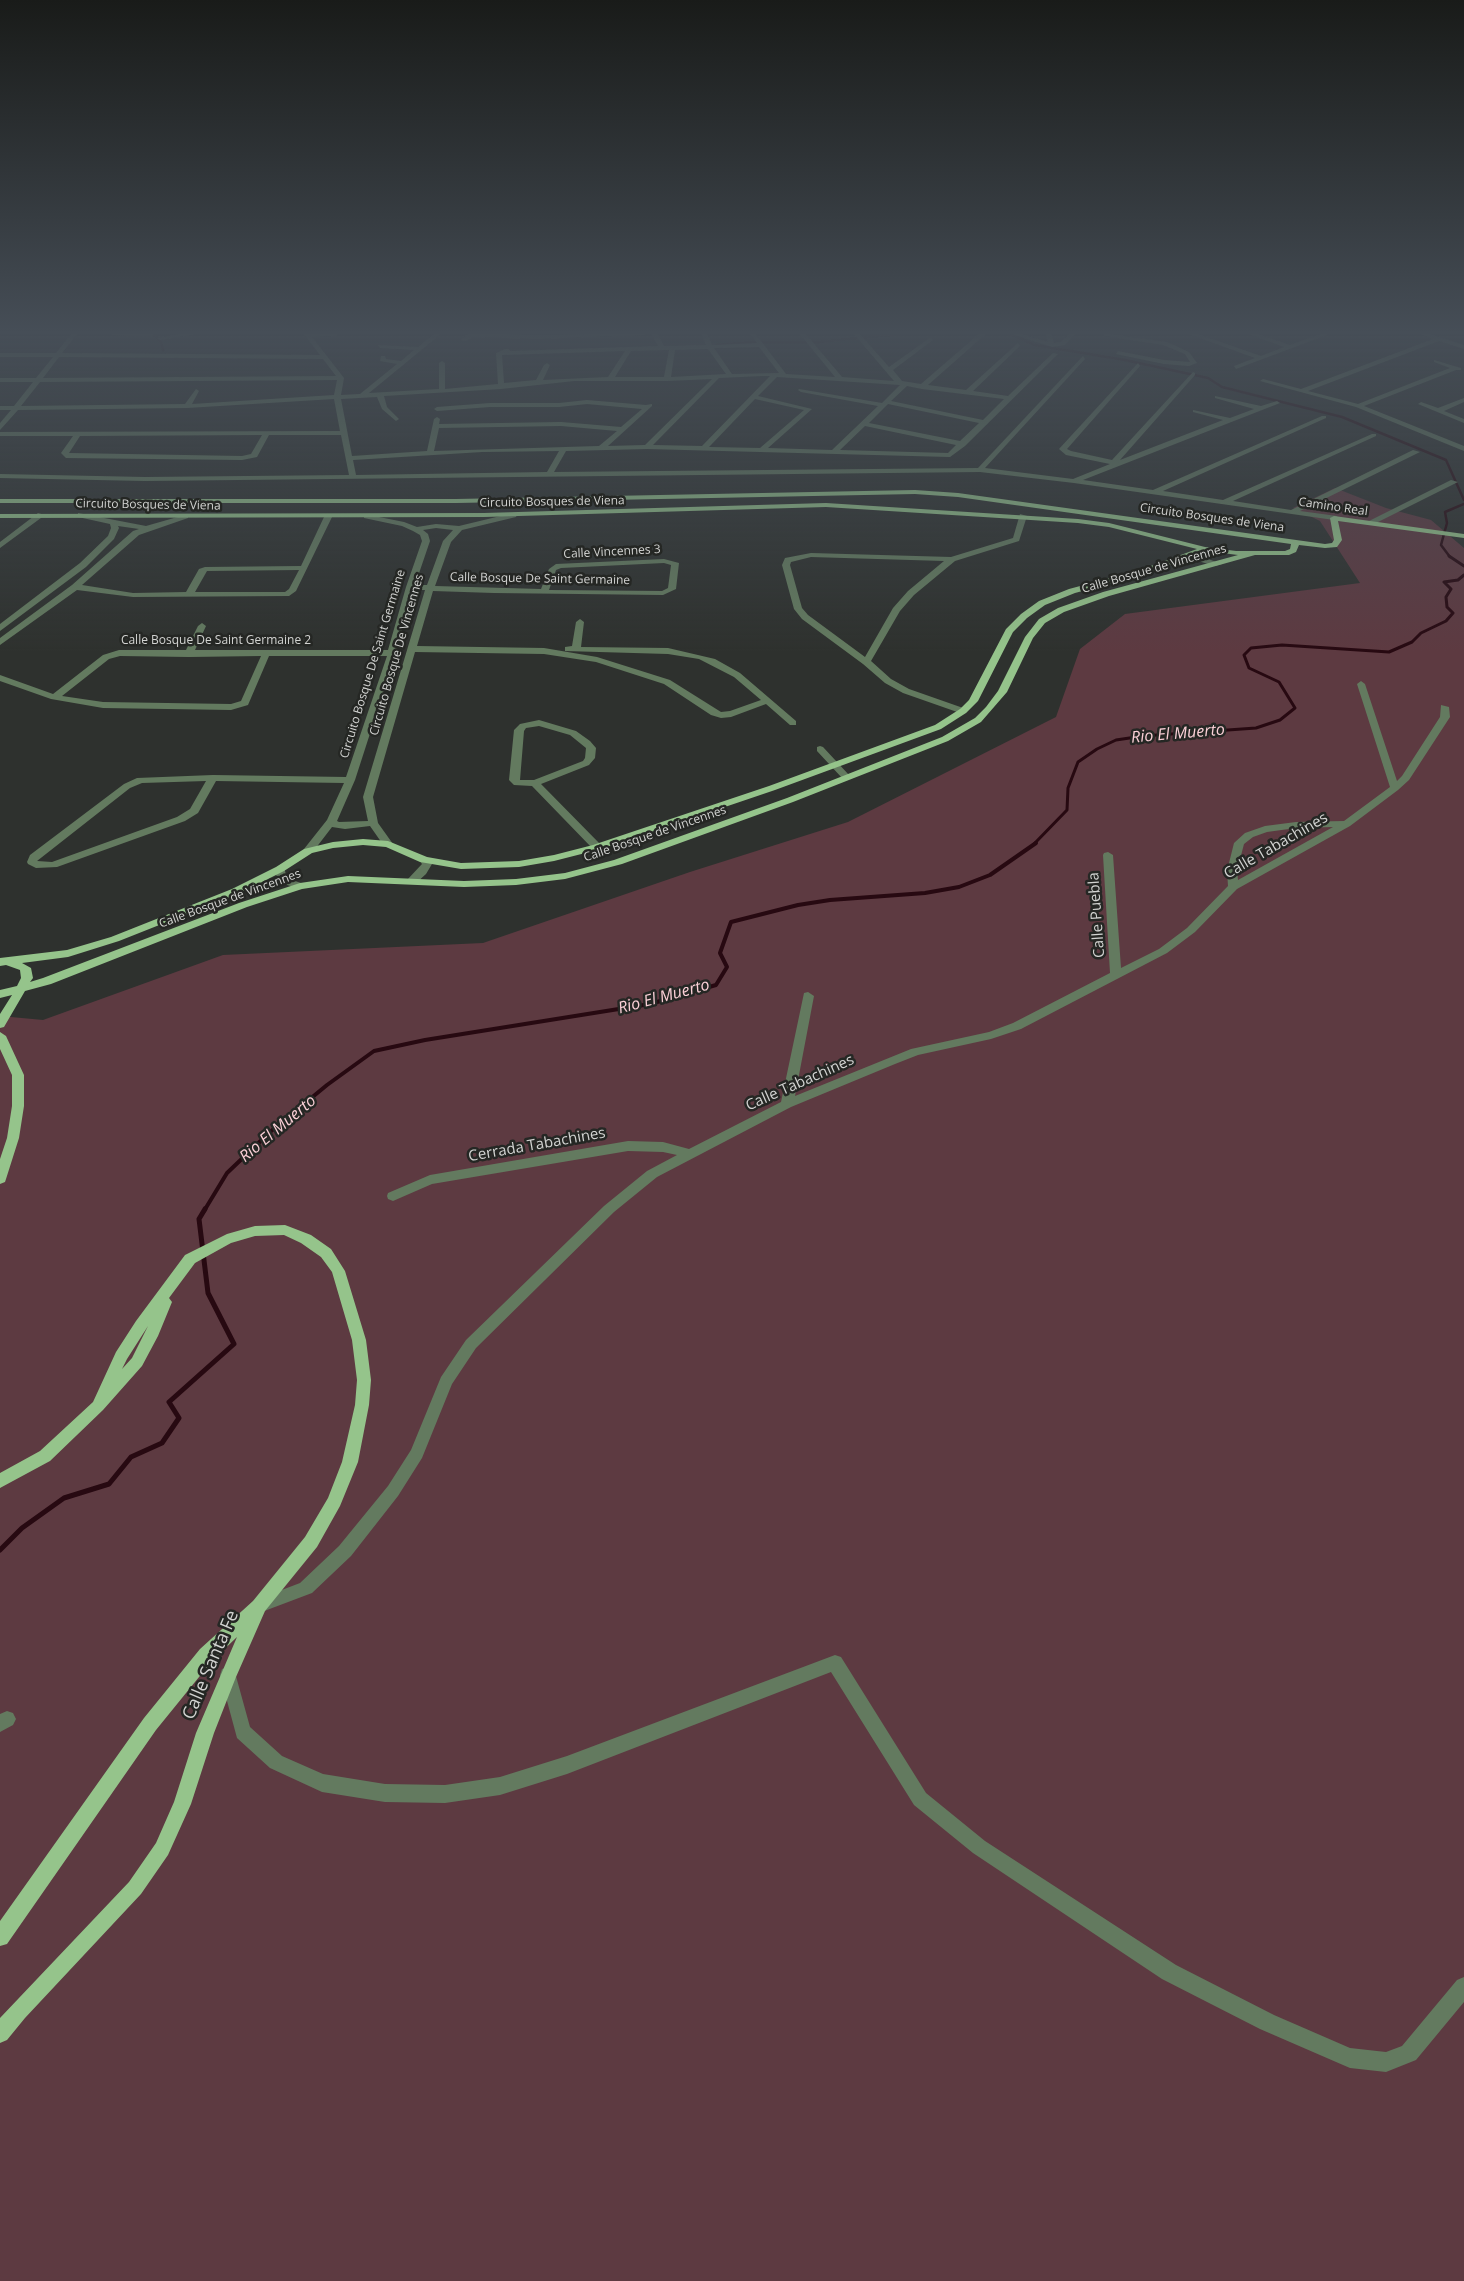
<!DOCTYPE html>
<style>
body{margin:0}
canvas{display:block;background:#2e312e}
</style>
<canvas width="1464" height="2281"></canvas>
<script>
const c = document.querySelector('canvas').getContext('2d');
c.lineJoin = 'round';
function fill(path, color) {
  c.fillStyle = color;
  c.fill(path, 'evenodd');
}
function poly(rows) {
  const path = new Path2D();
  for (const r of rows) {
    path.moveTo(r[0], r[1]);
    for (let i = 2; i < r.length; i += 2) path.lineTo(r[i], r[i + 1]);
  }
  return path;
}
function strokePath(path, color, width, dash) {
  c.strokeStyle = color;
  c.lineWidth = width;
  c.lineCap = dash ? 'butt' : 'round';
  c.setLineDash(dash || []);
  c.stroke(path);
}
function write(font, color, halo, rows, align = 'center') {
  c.font = font + ' "Open Sans",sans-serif';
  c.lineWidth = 5;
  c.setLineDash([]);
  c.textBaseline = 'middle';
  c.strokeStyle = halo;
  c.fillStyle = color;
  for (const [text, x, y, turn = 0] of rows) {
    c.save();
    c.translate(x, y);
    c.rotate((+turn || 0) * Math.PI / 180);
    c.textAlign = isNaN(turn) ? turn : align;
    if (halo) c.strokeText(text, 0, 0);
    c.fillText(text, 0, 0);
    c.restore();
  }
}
fill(poly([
 [1335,488,1386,508,1431,520,1464,548,1464,2281,0,2281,0,1016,43,1020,223,955,483,943,690,872,848,822,1056,717,1080,649,1125,614,1360,583,1320,521,1293,508]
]), '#5d3a41');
strokePath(poly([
 [152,333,161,342,163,350],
 [1008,333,1035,345,1125,360,1208,378,1222,387,1342,417,1446,460,1464,500],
 [717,345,751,342,818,342,910,333],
 [1450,557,1441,545,1447,523,1445,512,1464,504]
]), '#270911', 2.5);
strokePath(poly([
 [1449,556,1464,566],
 [1034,844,1067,810,1068,788,1078,762,1097,749,1116,740,1143,736,1256,728,1280,720,1295,708,1279,682,1249,668,1244,655,1251,648,1282,645,1389,652,1412,642,1421,633,1446,621,1453,613,1447,607,1446,597,1451,589,1444,582,1458,580,1464,575]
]), '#270911', 3);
strokePath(poly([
 [204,1211,227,1173,270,1132,327,1085,374,1051,425,1040,650,1004,716,985,727,967,720,953,731,922,798,905,830,900,925,893,959,887,990,875,1036,843]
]), '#270911', 4);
strokePath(poly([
 [0,1550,22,1528,64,1498,109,1484,131,1457,162,1443,179,1418,169,1402,234,1344,208,1293,199,1219,205,1209]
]), '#270911', 5);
fill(poly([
 [72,333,78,333,62,353,320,355,303,333,338,333,336,336,312,337,344,378,341,395,360,394,397,364,380,361,381,356,385,356,386,359,401,361,414,350,380,348,378,345,418,347,435,333,442,333,369,393,439,389,439,363,442,361,445,363,445,389,498,384,496,353,505,349,509,349,510,351,658,346,651,333,657,333,664,346,706,345,701,333,707,333,712,345,757,343,749,333,755,333,786,374,835,377,799,333,805,333,842,377,894,381,853,333,859,333,889,367,931,337,933,340,893,370,902,381,921,384,980,333,987,333,928,385,966,390,1018,343,1020,346,973,391,1008,396,1053,353,1058,354,965,446,950,457,647,449,566,451,554,472,978,468,1083,356,1085,359,985,468,1073,479,1110,464,1066,455,1059,449,1138,363,1140,366,1067,449,1071,451,1112,460,1193,372,1195,373,1195,375,1120,460,1223,420,1193,412,1193,410,1230,418,1254,409,1215,398,1215,396,1261,406,1277,401,1280,403,1083,480,1153,490,1322,416,1326,416,1326,418,1163,491,1223,500,1372,434,1376,434,1376,436,1233,501,1291,510,1413,450,1420,452,1300,511,1337,516,1338,518,1334,520,1074,483,980,472,145,481,0,478,0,474,145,477,349,475,341,435,269,435,257,457,242,460,66,458,61,453,73,436,0,436,0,432,340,431,334,399,187,408,18,410,0,430,0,423,11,410,0,410,0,406,14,406,33,382,0,382,0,378,36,378,53,357,0,357,0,353,56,353,72,333],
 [759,347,779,373,732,374,714,348,759,347],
 [708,349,726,374,671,377,675,350,708,349],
 [669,350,664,377,615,377,631,351,669,350],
 [625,351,608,377,543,380,550,365,547,363,544,365,536,380,504,383,502,355,625,351],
 [59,357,323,359,336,376,43,378,59,357],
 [762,376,770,376,702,446,653,445,719,378,762,376],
 [777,377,900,385,882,403,799,389,798,390,801,392,878,406,832,450,768,448,812,409,758,396,777,377],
 [712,379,645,445,608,446,652,406,652,404,646,405,587,400,559,403,490,403,437,407,434,409,437,411,490,407,559,407,587,404,642,409,621,427,561,422,439,424,440,419,437,417,434,419,427,451,352,456,341,399,377,397,382,409,396,421,399,419,387,407,384,396,501,389,574,381,667,381,712,379],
 [337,380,334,395,192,404,199,391,196,389,185,404,21,406,40,382,337,380],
 [907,386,922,389,1004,399,983,420,891,401,907,386],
 [755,399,804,410,760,448,709,447,755,399],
 [888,404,979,423,960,441,869,423,888,404],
 [561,426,617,431,599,446,434,451,439,428,561,426],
 [865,426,956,445,948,453,840,450,865,426],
 [262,435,251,454,242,456,69,453,80,436,262,435],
 [559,451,547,472,356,475,353,460,482,452,559,451],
 [110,333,153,333,154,334,151,336,113,335,110,333],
 [185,333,203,333,160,340,157,338,185,333],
 [473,333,537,335,647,333,644,335,537,339,473,337,466,341,461,340,466,335,473,333],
 [1009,333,1019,333,1048,342,1045,333,1051,333,1054,343,1061,342,1070,333,1076,333,1065,345,1052,347,1009,333],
 [1103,333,1167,342,1189,352,1197,363,1189,366,1164,364,1116,354,1118,351,1164,360,1190,362,1185,354,1163,345,1105,336,1103,333],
 [1186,333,1195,333,1261,356,1284,347,1246,333,1255,333,1290,345,1323,333,1332,333,1236,369,1234,366,1255,358,1186,333],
 [1418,333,1427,333,1464,345,1464,349,1439,341,1308,391,1358,404,1450,368,1434,362,1434,360,1461,368,1461,370,1456,370,1364,406,1464,446,1464,451,1356,407,1260,381,1263,379,1301,389,1433,339,1418,333],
 [1464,398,1464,402,1444,411,1464,419,1464,423,1418,404,1421,402,1438,408,1464,398],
 [1451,480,1458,482,1372,525,1365,523,1451,480],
 [38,513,45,515,0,548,0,542,38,513],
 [78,513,146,526,188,514,188,518,139,535,82,585,133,593,186,592,199,569,205,567,301,566,324,517,328,515,332,517,296,591,289,596,133,597,77,590,0,645,0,638,72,585,133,531,139,529,118,526,119,528,114,539,86,567,0,631,0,624,80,563,108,536,111,528,110,524,78,517,78,513],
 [299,570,289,589,285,592,195,592,207,571,299,570],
 [513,513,517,515,516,517,462,530,451,542,435,586,541,589,549,569,556,564,664,559,679,563,676,589,663,595,494,593,433,591,417,646,544,648,597,657,670,680,721,712,730,711,761,700,734,677,699,659,668,654,565,651,565,647,572,646,576,622,580,619,584,622,581,647,668,648,715,659,740,673,796,721,796,725,790,725,766,704,731,717,721,718,711,715,664,684,596,662,544,654,415,652,373,797,378,823,393,844,392,846,384,846,370,826,345,829,332,827,312,853,304,853,304,849,327,820,344,783,216,781,198,813,185,821,57,867,36,868,28,864,27,862,30,855,124,784,137,778,213,775,346,777,387,656,269,656,248,705,231,710,103,708,51,699,0,681,0,675,53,694,103,655,119,650,186,650,198,626,202,623,206,626,195,650,388,650,406,587,422,541,420,535,413,531,402,526,364,518,364,514,404,522,417,527,436,524,459,526,513,513],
 [436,528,453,530,443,541,427,585,415,585,430,541,428,534,423,530,436,528],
 [664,563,671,565,668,588,662,591,549,590,556,570,561,568,664,563],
 [413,590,425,590,363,797,368,821,339,822,337,821,355,780,396,653,413,590],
 [120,656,189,657,261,656,241,701,231,704,103,702,62,696,109,659,120,656],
 [206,781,190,809,177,817,52,862,37,861,130,788,142,783,206,781],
 [1020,514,1027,516,1019,541,955,561,914,595,900,611,871,661,891,679,909,689,966,709,966,713,960,713,903,693,885,683,863,664,802,619,794,609,782,565,785,558,811,553,951,557,1013,538,1020,514],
 [811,557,944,561,908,591,893,608,865,657,808,615,802,608,790,565,791,562,811,557],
 [1188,554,1194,554,1222,564,1215,566,1188,558,1188,554],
 [1361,681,1365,684,1397,781,1402,776,1440,717,1441,705,1449,707,1450,717,1409,780,1398,790,1350,826,1237,889,1195,932,1167,953,1021,1029,991,1039,918,1055,895,1064,791,1107,657,1177,614,1212,476,1348,452,1384,422,1458,398,1496,351,1556,312,1593,259,1613,253,1611,251,1606,253,1601,300,1583,339,1546,388,1486,411,1450,441,1377,466,1340,604,1206,647,1171,677,1155,663,1152,628,1151,432,1184,393,1201,388,1199,387,1196,388,1193,430,1175,628,1141,663,1142,689,1149,781,1102,804,993,808,992,814,996,795,1096,911,1049,989,1032,1013,1023,1110,973,1103,855,1104,853,1108,852,1113,855,1121,968,1159,949,1187,928,1228,886,1227,871,1234,843,1245,833,1265,826,1296,822,1344,821,1390,787,1357,684,1361,681],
 [1333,827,1238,880,1237,871,1244,844,1253,837,1267,832,1296,828,1333,827],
 [539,720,576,731,590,741,596,748,595,758,589,765,541,784,601,845,601,849,593,849,532,786,514,785,509,780,514,730,520,724,539,720],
 [539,726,570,735,586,748,585,758,583,761,534,780,520,780,524,731,526,728,539,726],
 [820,746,823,747,849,775,849,779,843,779,817,751,817,747,820,746],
 [424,857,428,858,432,864,426,874,415,884,407,884,407,880,422,864,419,860,424,857],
 [280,866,284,867,286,875,292,880,304,884,304,888,300,889,284,884,277,878,275,869,280,866],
 [835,1655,841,1657,926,1793,985,1841,1176,1965,1274,2015,1350,2048,1386,2052,1402,2046,1457,1980,1464,1977,1464,2002,1416,2060,1386,2072,1350,2068,1343,2065,1260,2029,1162,1979,973,1853,914,1805,831,1672,567,1774,500,1795,445,1803,385,1802,322,1792,270,1768,237,1738,220,1675,222,1669,228,1667,234,1669,250,1727,282,1756,323,1774,385,1784,445,1785,500,1777,567,1756,835,1655],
 [7,1711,13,1713,16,1719,13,1725,0,1732,0,1714,7,1711]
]), '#637a5f');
fill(poly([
 [915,490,958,493,1325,544,1332,543,1334,540,1330,518,1334,516,1464,534,1464,538,1338,521,1342,540,1337,547,1325,548,1299,545,1296,552,1289,555,1255,555,1109,596,1064,612,1045,623,1033,638,1007,692,981,722,948,741,793,802,622,864,565,879,516,885,464,887,348,882,302,889,247,907,51,984,25,991,4,1027,0,1028,0,1014,12,995,0,998,0,990,17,986,21,978,20,970,6,965,0,966,0,958,67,950,111,937,232,889,276,867,304,849,333,842,363,839,388,841,427,857,461,863,519,861,554,855,593,845,769,786,935,725,960,709,969,700,1006,629,1021,614,1039,601,1069,589,1140,570,1197,549,1109,527,1078,523,826,507,484,517,0,518,0,514,484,513,826,503,1078,519,1109,523,1205,547,1236,551,1285,551,1290,549,1291,544,958,497,915,494,456,503,0,503,0,499,456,499,915,490],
 [1206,551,1238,555,1103,592,1058,608,1039,619,1025,637,998,691,986,707,975,718,942,737,787,798,614,860,565,873,516,879,464,881,348,876,300,883,239,903,43,978,30,982,33,978,31,968,22,963,68,957,119,941,240,893,284,871,312,853,333,848,363,845,386,847,420,862,461,869,519,867,554,861,601,849,775,790,941,729,966,713,978,701,1013,632,1027,618,1045,605,1075,593,1146,574,1206,551],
 [0,1032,6,1036,24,1075,24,1106,19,1138,6,1179,5,1182,0,1184,0,1159,7,1138,12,1106,12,1075,0,1049,0,1032],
 [285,1225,311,1235,331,1249,345,1271,366,1340,371,1380,369,1405,358,1462,340,1506,317,1547,265,1611,236,1677,214,1733,191,1804,168,1855,141,1894,25,2018,7,2040,0,2043,0,2018,129,1882,156,1843,174,1802,196,1733,237,1637,212,1661,156,1730,7,1944,0,1946,0,1921,144,1718,200,1649,253,1601,305,1537,328,1498,342,1462,355,1405,357,1380,352,1340,332,1272,321,1257,301,1243,284,1235,255,1236,231,1243,195,1263,169,1298,172,1302,158,1336,142,1366,103,1410,50,1461,0,1488,0,1473,40,1451,93,1402,116,1352,136,1321,185,1255,227,1234,255,1226,285,1225],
 [148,1326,132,1358,122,1369,127,1359,148,1326]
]), '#95c48b');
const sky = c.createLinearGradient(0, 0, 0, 652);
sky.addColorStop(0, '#191b19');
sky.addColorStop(0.51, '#464e57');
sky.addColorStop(1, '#464e5700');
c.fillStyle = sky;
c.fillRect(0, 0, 1464, 652);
write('12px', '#d2d3d1', '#252724', [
 ["Circuito Bosques de Viena",552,502,-1],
 ["Circuito Bosques de Viena",148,505,1],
 ["Camino Real",1333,507,8],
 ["Circuito Bosques de Viena",1212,518,8],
 ["Calle Vincennes 3",612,552,-3],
 ["Calle Bosque de Vincennes",1154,569,-16],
 ["Calle Bosque De Saint Germaine",540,579,1],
 ["Calle Bosque De Saint Germaine 2",216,641],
 ["Circuito Bosque De Vincennes",397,655,-74],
 ["Circuito Bosque De Saint Germaine",373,664,-73],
 ["Calle Bosque de Vincennes",655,834,-19],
 ["Calle Bosque de Vincennes",230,899,-20]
]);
write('15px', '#d2d3d1', '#252724', [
 ["Calle Tabachines",1276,846,-30],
 ["Calle Puebla",1097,915,-94],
 ["Calle Tabachines",800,1083,-24],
 ["Cerrada Tabachines",537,1145,-10]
]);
write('italic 16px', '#fbd0d7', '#252724', [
 ["Rio El Muerto",1178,734,-5],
 ["Rio El Muerto",664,997,-15],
 ["Rio El Muerto",278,1129,-40]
]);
write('18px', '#d2d3d1', '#252724', [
 ["Calle Santa Fe",211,1665,-67]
]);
</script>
